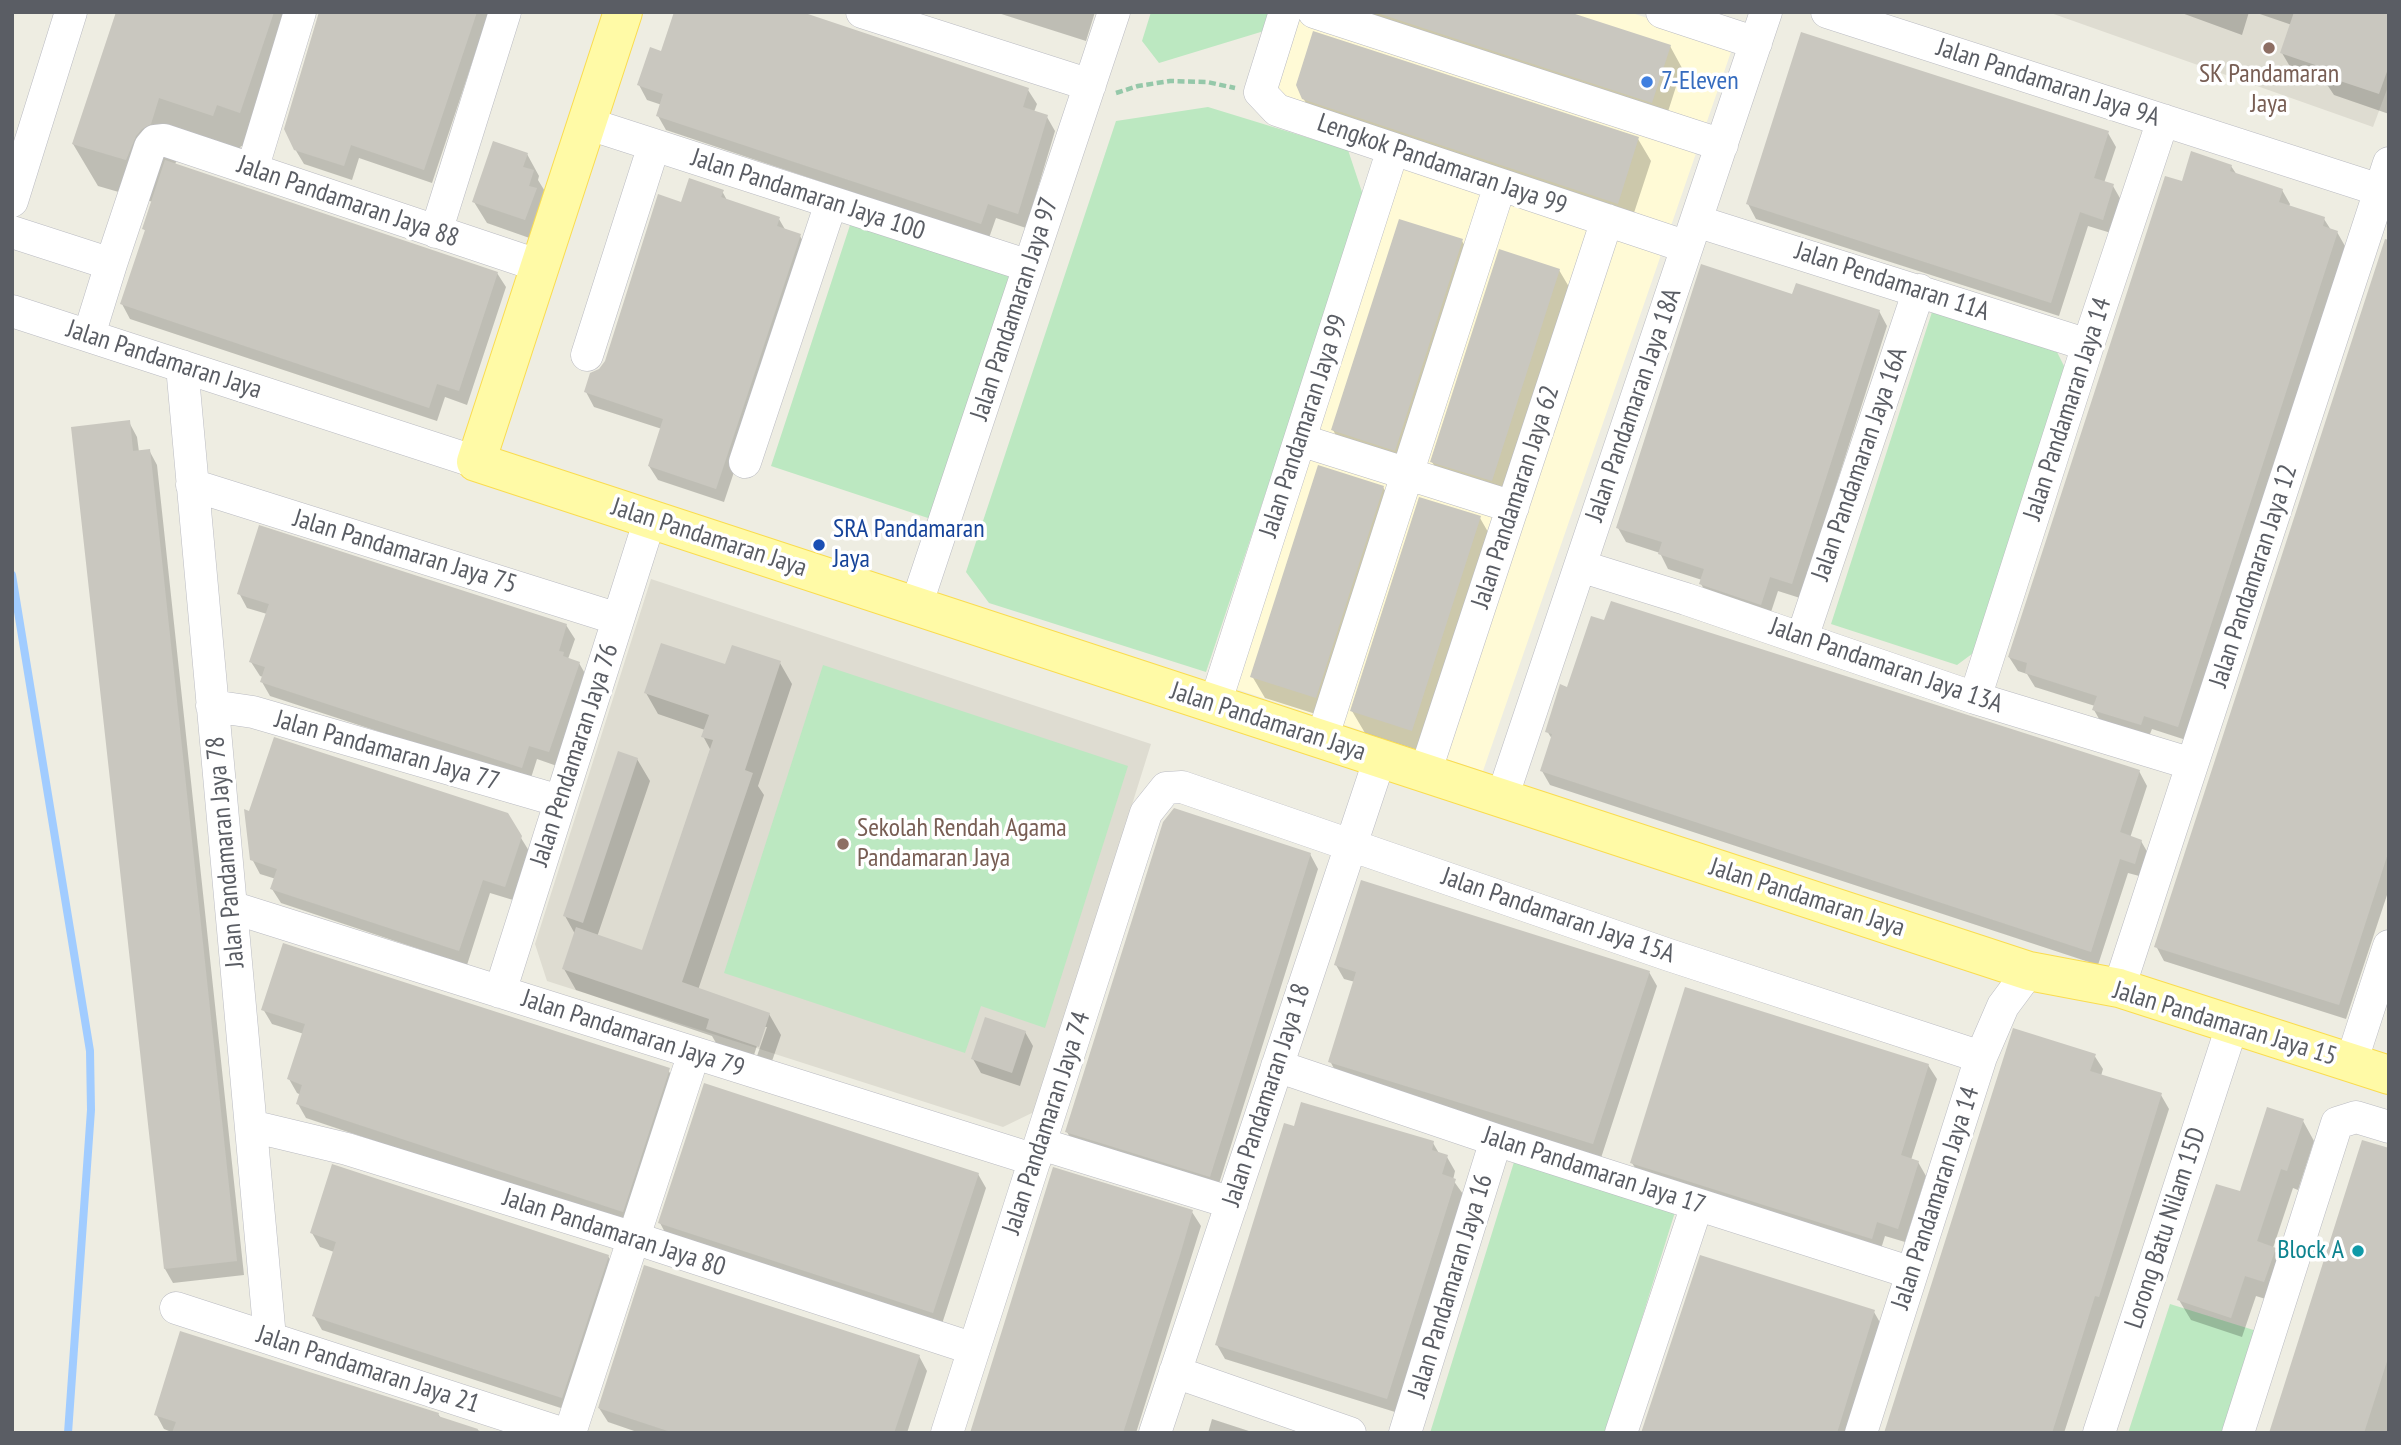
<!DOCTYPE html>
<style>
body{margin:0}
#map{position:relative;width:2401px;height:1445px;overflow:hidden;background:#eeede2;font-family:"PT Sans Narrow",sans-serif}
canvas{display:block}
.frame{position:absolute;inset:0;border:14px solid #5a5d64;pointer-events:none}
</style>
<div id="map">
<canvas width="2401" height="1445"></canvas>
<div class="frame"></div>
</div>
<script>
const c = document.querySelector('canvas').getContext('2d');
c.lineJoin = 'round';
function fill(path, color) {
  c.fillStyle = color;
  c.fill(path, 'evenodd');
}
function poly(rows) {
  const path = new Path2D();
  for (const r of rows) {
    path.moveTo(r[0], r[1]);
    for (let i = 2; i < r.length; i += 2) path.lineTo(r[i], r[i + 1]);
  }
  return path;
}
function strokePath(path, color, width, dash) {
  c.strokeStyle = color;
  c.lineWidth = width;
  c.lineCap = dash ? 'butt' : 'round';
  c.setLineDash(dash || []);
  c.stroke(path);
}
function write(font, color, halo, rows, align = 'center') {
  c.font = font + ' "PT Sans Narrow",sans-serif';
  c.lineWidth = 7;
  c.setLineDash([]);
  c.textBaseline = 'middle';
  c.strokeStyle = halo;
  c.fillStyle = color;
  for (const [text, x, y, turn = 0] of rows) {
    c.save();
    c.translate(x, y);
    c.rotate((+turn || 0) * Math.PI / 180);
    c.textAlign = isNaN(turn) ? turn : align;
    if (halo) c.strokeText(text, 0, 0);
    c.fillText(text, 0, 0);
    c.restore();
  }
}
fill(poly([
 [1294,12,1629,12,1733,46,1483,771,1233,688,1408,145,1282,101,1270,88]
]), '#fffad6');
fill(poly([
 [2048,12,2389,12,2389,84,2373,127],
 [651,579,1151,744,1036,1111,1003,1127,547,981,535,944]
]), '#dedcd1');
fill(poly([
 [1151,12,1270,12,1264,31,1159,63,1142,41],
 [1208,107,1348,150,1364,198,1206,672,989,603,966,572,1116,121],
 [853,216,1017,270,934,520,771,466],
 [1932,312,2057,352,2069,376,1980,648,1957,665,1831,624],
 [823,665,1128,766,1045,1028,981,1006,965,1053,724,973],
 [1514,1162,1675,1212,1606,1433,1430,1433],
 [2170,1304,2260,1332,2228,1433,2128,1433]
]), '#bce8c1');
fill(poly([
 [118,12,312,12,264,154,241,146,237,157,183,139,175,165,497,273,506,287,467,405,445,397,437,421,130,319,122,304,146,232,144,229,153,202,98,186,73,144],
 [321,12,489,12,432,183,359,158,352,180,304,164,295,149],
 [995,12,1095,12,1086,41],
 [1354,12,1564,12,1670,46,1682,68,1664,124],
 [2179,12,2249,12,2242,35],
 [2254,12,2389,12,2389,114,2334,95,2328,86,2295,75,2282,53,2292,25],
 [663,53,1028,90,1037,104,1034,112,1047,117,1055,131,1026,228,996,218,989,238,666,130,658,116,662,105,647,100,639,85],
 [1303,98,1638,139,1651,161,1630,225,1316,120],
 [2108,133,2116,147,2104,183,2113,186,2121,200,2111,233,2088,226,2059,316,1756,219,1748,204],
 [527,154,539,176,538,180,546,193,538,241,487,223,474,202],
 [2231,166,2237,175,2282,190,2290,204,2289,207,2324,219,2331,230,2337,232,2345,246,2186,740,2152,729,2148,739,2102,724,2094,710,2095,706,2035,687,2027,674,2018,671,2009,657,2183,183],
 [722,191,728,202,779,219,786,231,800,236,808,250,724,502,658,480,649,466,662,429,594,407,586,392,606,361,682,204],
 [1462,241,1475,263,1408,472,1345,452,1333,430],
 [2389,250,2389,889,2346,1019,2164,961,2156,946],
 [1559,270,1572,292,1504,502,1445,483,1432,462],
 [1793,296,1879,311,1887,326,1800,598,1778,591,1769,618,1709,598,1701,584,1702,580,1668,569,1660,553,1626,542,1618,528],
 [129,422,137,437,139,452,149,450,157,465,244,1275,173,1283,165,1269],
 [1383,487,1395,509,1328,718,1265,698,1252,676],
 [1480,518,1492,539,1424,752,1365,733,1352,711],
 [239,593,566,625,575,639,568,659,579,663,587,677,557,766,537,759,530,781,270,696,262,682,263,677,260,676,251,662,267,614,247,608],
 [780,663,792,684,758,786,764,795,698,990,769,1014,781,1035,770,1067,720,1050,712,1036,576,990,564,969,575,934,565,916,637,759,650,781,597,937,643,952,711,751,703,736,705,730,658,714,646,693,727,666],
 [763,1027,767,1027,757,1056,754,1055],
 [1547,731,2139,771,2147,786,2130,838,2141,841,2149,855,2143,877,2128,873,2098,965,1550,785,1542,771,1552,739],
 [507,815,529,851,513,900,490,893,467,965,281,903,272,889,276,879,260,874,252,859],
 [1310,854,1318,869,1217,1190,1075,1146,1067,1132],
 [1336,965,1649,972,1657,986,1601,1158,1338,1076,1330,1061,1355,982,1344,979],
 [263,1009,668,1070,677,1084,630,1226,306,1118,298,1104,301,1095,297,1093,289,1079,304,1034,272,1024],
 [1025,1032,1033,1046,1020,1086,981,1073,973,1059],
 [2094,1055,2103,1069,2101,1076,2161,1095,2169,1109,2064,1433,1887,1433],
 [1928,1065,1937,1079,1911,1160,1918,1162,1926,1176,1905,1242,1885,1236,1880,1252,1641,1177,1632,1163],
 [2303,1121,2314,1141,2298,1190,2293,1188,2273,1248,2286,1269,2275,1302,2256,1296,2242,1337,2191,1320,2179,1300,2241,1194],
 [1433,1143,1440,1155,1447,1157,1455,1171,1453,1180,1463,1194,1395,1412,1225,1359,1217,1345],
 [2389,1150,2389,1433,2271,1433],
 [978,1174,986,1188,941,1327,668,1238,660,1223],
 [1192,1212,1201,1226,1136,1433,972,1433],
 [312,1233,608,1256,616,1270,570,1411,322,1330,314,1316,334,1252,320,1247],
 [1874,1312,1882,1326,1849,1433,1644,1433],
 [919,1356,927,1371,907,1433,640,1433,608,1422,599,1408],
 [156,1414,438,1414,441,1418,486,1433,174,1433,164,1429],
 [1212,1419,1255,1433,1208,1433]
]), '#0003');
strokePath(poly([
 [12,575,90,1051,91,1110,68,1433]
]), '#a1ccff', 8);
fill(poly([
 [116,12,274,12,240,113,217,105,213,116,159,98,151,124,142,129,136,136,126,160,72,144],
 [319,12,477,12,424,170,351,145,344,166,294,150,284,129],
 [674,12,802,12,1029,88,1023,107,1048,115,1018,214,988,204,981,224,656,116,663,94,637,85,650,47,661,51],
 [1374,12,1569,12,1671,45,1652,103],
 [2294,12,2389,12,2389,66,2379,94,2319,74,2321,67,2280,53],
 [1313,31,1639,137,1618,204,1302,99,1296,85],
 [1801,32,2109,131,2094,178,2114,184,2103,220,2080,212,2051,303,1746,204],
 [493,141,528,153,523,167,534,170,529,186,537,188,525,220,472,202],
 [2191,151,2232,165,2230,171,2283,189,2279,202,2325,217,2323,226,2338,231,2178,727,2144,716,2141,725,2092,710,2097,696,2025,673,2027,663,2008,657,2165,176,2182,181],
 [165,160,498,272,459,391,437,384,429,408,120,304,145,230,142,229],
 [689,178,724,190,721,197,780,217,777,226,801,234,716,489,648,466,663,419,584,392,590,373,599,369,605,361,658,194,681,202],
 [1399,219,1463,239,1395,451,1331,430],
 [2385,239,2389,240,2389,850,2339,1005,2154,947],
 [1499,249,1560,269,1492,481,1430,462],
 [1701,264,1792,294,1796,283,1880,310,1792,584,1770,577,1761,605,1699,584,1704,569,1658,554,1662,542,1616,528],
 [130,420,133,451,150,449,237,1261,164,1269,71,427],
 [1318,465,1384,486,1316,698,1250,677],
 [1419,497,1481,516,1412,731,1350,711],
 [259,525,567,624,559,651,564,652,563,656,580,662,549,752,529,746,522,768,260,682,265,667,249,662,269,604,237,594],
 [1611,601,2140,770,2120,832,2142,840,2135,864,2120,859,2091,952,1540,771,1552,734,1545,732,1560,684,1567,687,1591,616,1604,620],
 [661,643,725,664,732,645,781,661,745,770,753,773,682,982,770,1013,759,1047,706,1029,709,1019,562,969,576,927,642,950,713,740,701,737,709,715,644,693],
 [274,737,508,813,522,836,505,887,483,880,459,951,270,889,277,869,250,860,244,809,249,811],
 [618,751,638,758,583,923,563,916],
 [1174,808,1311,853,1210,1177,1065,1132,1163,822],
 [1361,880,1650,971,1593,1144,1328,1062,1356,972,1334,965],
 [283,943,670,1068,623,1212,296,1104,302,1085,287,1079,305,1024,261,1010],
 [1685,987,1929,1064,1901,1155,1919,1161,1898,1229,1877,1222,1872,1239,1630,1163],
 [985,1017,1026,1031,1012,1073,971,1059],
 [2013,1028,2096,1054,2090,1071,2162,1093,2099,1297,2095,1296,2052,1433,1884,1433],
 [704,1083,979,1173,933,1313,658,1223],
 [1301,1102,1434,1141,1432,1150,1448,1155,1442,1174,1456,1179,1387,1399,1215,1345,1284,1123,1294,1126],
 [2267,1107,2304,1119,2287,1171,2281,1169,2257,1241,2276,1248,2264,1282,2245,1276,2231,1318,2177,1300,2216,1184,2240,1191],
 [2362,1140,2389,1148,2389,1355,2364,1433,2269,1433],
 [332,1164,609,1255,562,1398,312,1316,336,1242,310,1233],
 [1053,1167,1193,1210,1180,1255,1123,1433,970,1433],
 [1700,1255,1875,1310,1837,1433,1641,1433],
 [644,1265,920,1355,894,1433,674,1433,598,1408],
 [180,1331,439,1413,438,1416,478,1429,477,1433,172,1433,176,1422,154,1415]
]), '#c9c7bf');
const minor = poly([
 [862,12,1090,85],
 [1285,12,1260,92,1277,110,1687,247],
 [1314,12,1722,145],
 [1662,12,1756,43],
 [1827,12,2389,193],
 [586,123,1029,266],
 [252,170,300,12],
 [12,201,71,12],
 [1696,221,2088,345],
 [12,232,111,264,89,335],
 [436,232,505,12],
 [111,264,150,147,155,141,164,140,540,266],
 [12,311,476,462],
 [587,355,654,145],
 [182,366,270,1338],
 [1300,440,1513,507],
 [745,462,831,203],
 [192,485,618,619],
 [1580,566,1686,599,1975,698,2192,764],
 [916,606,1114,12],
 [1802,638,1919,290],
 [1975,698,2088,345,2163,120],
 [1215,704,1393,149],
 [212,706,253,712,560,801],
 [1322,739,1500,185],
 [1425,773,1607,220],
 [1502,798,1766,12],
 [231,907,1035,1160],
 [2119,988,2389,163],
 [500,992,650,519],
 [2351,1063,2389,946],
 [1277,1066,1496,1140,1912,1273],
 [251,1126,347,1149,634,1238,974,1349],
 [1041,1144,1232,1203],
 [176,1308,561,1433],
 [1175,1372,1350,1433],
 [570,1433,694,1053],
 [947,1433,1146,813,1166,788,1182,787,1669,955,1981,1057],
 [1155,1433,1380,758],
 [1405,1433,1496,1140],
 [1621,1433,1697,1205],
 [1861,1433,1981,1057,2003,1006,2029,971],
 [2099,1433,2233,1023],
 [2238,1433,2337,1123,2356,1117,2389,1127]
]);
const major = poly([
 [623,12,476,462,2029,971,2119,988,2389,1075]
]);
strokePath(minor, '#babbc2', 33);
strokePath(major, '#fadc4f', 40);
strokePath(poly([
 [1116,93,1138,86,1170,81,1207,82,1235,88]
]), '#95c8a9', 4.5, [7, 3.5]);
strokePath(minor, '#fff', 32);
strokePath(major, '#fffaa6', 38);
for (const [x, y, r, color] of [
 [2269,48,7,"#8d6e63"],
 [1647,82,7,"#3f7fe0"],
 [819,545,7,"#1a4fb4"],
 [843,844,7,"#8d6e63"],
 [2358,1251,7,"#0f9aa8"]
]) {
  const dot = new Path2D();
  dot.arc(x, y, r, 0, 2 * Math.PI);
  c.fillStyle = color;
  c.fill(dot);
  strokePath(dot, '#fff', 2.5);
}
write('26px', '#785e54', '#fff', [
 ["SK Pandamaran",2269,75],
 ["Jaya",2269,105],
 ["Sekolah Rendah Agama",857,829,"left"],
 ["Pandamaran Jaya",857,859,"left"]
]);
write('26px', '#366cbe', '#fff', [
 ["7-Eleven",1661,82]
], 'left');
write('26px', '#5a5d64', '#fff', [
 ["Jalan Pandamaran Jaya 9A",2048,83,18],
 ["Lengkok Pandamaran Jaya 99",1442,165,19],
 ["Jalan Pandamaran Jaya 100",808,195,18],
 ["Jalan Pandamaran Jaya 88",348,202,19],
 ["Jalan Pendamaran 11A",1892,282,18],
 ["Jalan Pandamaran Jaya 97",1015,309,-72],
 ["Jalan Pandamaran Jaya",164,360,18],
 ["Jalan Pandamaran Jaya 18A",1634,405,-71],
 ["Jalan Pandamaran Jaya 14",2068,409,-72],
 ["Jalan Pandamaran Jaya 99",1304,426,-72],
 ["Jalan Pandamaran Jaya 16A",1860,464,-71],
 ["Jalan Pandamaran Jaya 62",1516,497,-72],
 ["Jalan Pandamaran Jaya",709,538,18],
 ["Jalan Pandamaran Jaya 75",405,552,17],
 ["Jalan Pandamaran Jaya 12",2254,576,-72],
 ["Jalan Pandamaran Jaya 13A",1886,666,19],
 ["Jalan Pandamaran Jaya",1268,722,18],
 ["Jalan Pandamaran Jaya 77",387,751,16],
 ["Jalan Pendamaran Jaya 76",575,755,-72],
 ["Jalan Pandamaran Jaya 78",226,852,-95],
 ["Jalan Pandamaran Jaya",1807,898,18],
 ["Jalan Pandamaran Jaya 15A",1558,916,19],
 ["Jalan Pandamaran Jaya 15",2225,1024,17],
 ["Jalan Pandamaran Jaya 79",633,1034,18],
 ["Jalan Pandamaran Jaya 18",1267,1095,-72],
 ["Jalan Pandamaran Jaya 74",1047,1123,-72],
 ["Jalan Pandamaran Jaya 17",1594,1171,18],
 ["Jalan Pandamaran Jaya 14",1936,1198,-72],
 ["Lorong Batu Nilam 15D",2166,1228,-72],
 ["Jalan Pandamaran Jaya 80",614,1233,18],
 ["Jalan Pandamaran Jaya 16",1451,1286,-73],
 ["Jalan Pandamaran Jaya 21",368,1370,18]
]);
write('26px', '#164399', '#fff', [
 ["SRA Pandamaran",833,530],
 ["Jaya",833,560]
], 'left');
write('26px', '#0d838f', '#fff', [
 ["Block A",2344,1251]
], 'right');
</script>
